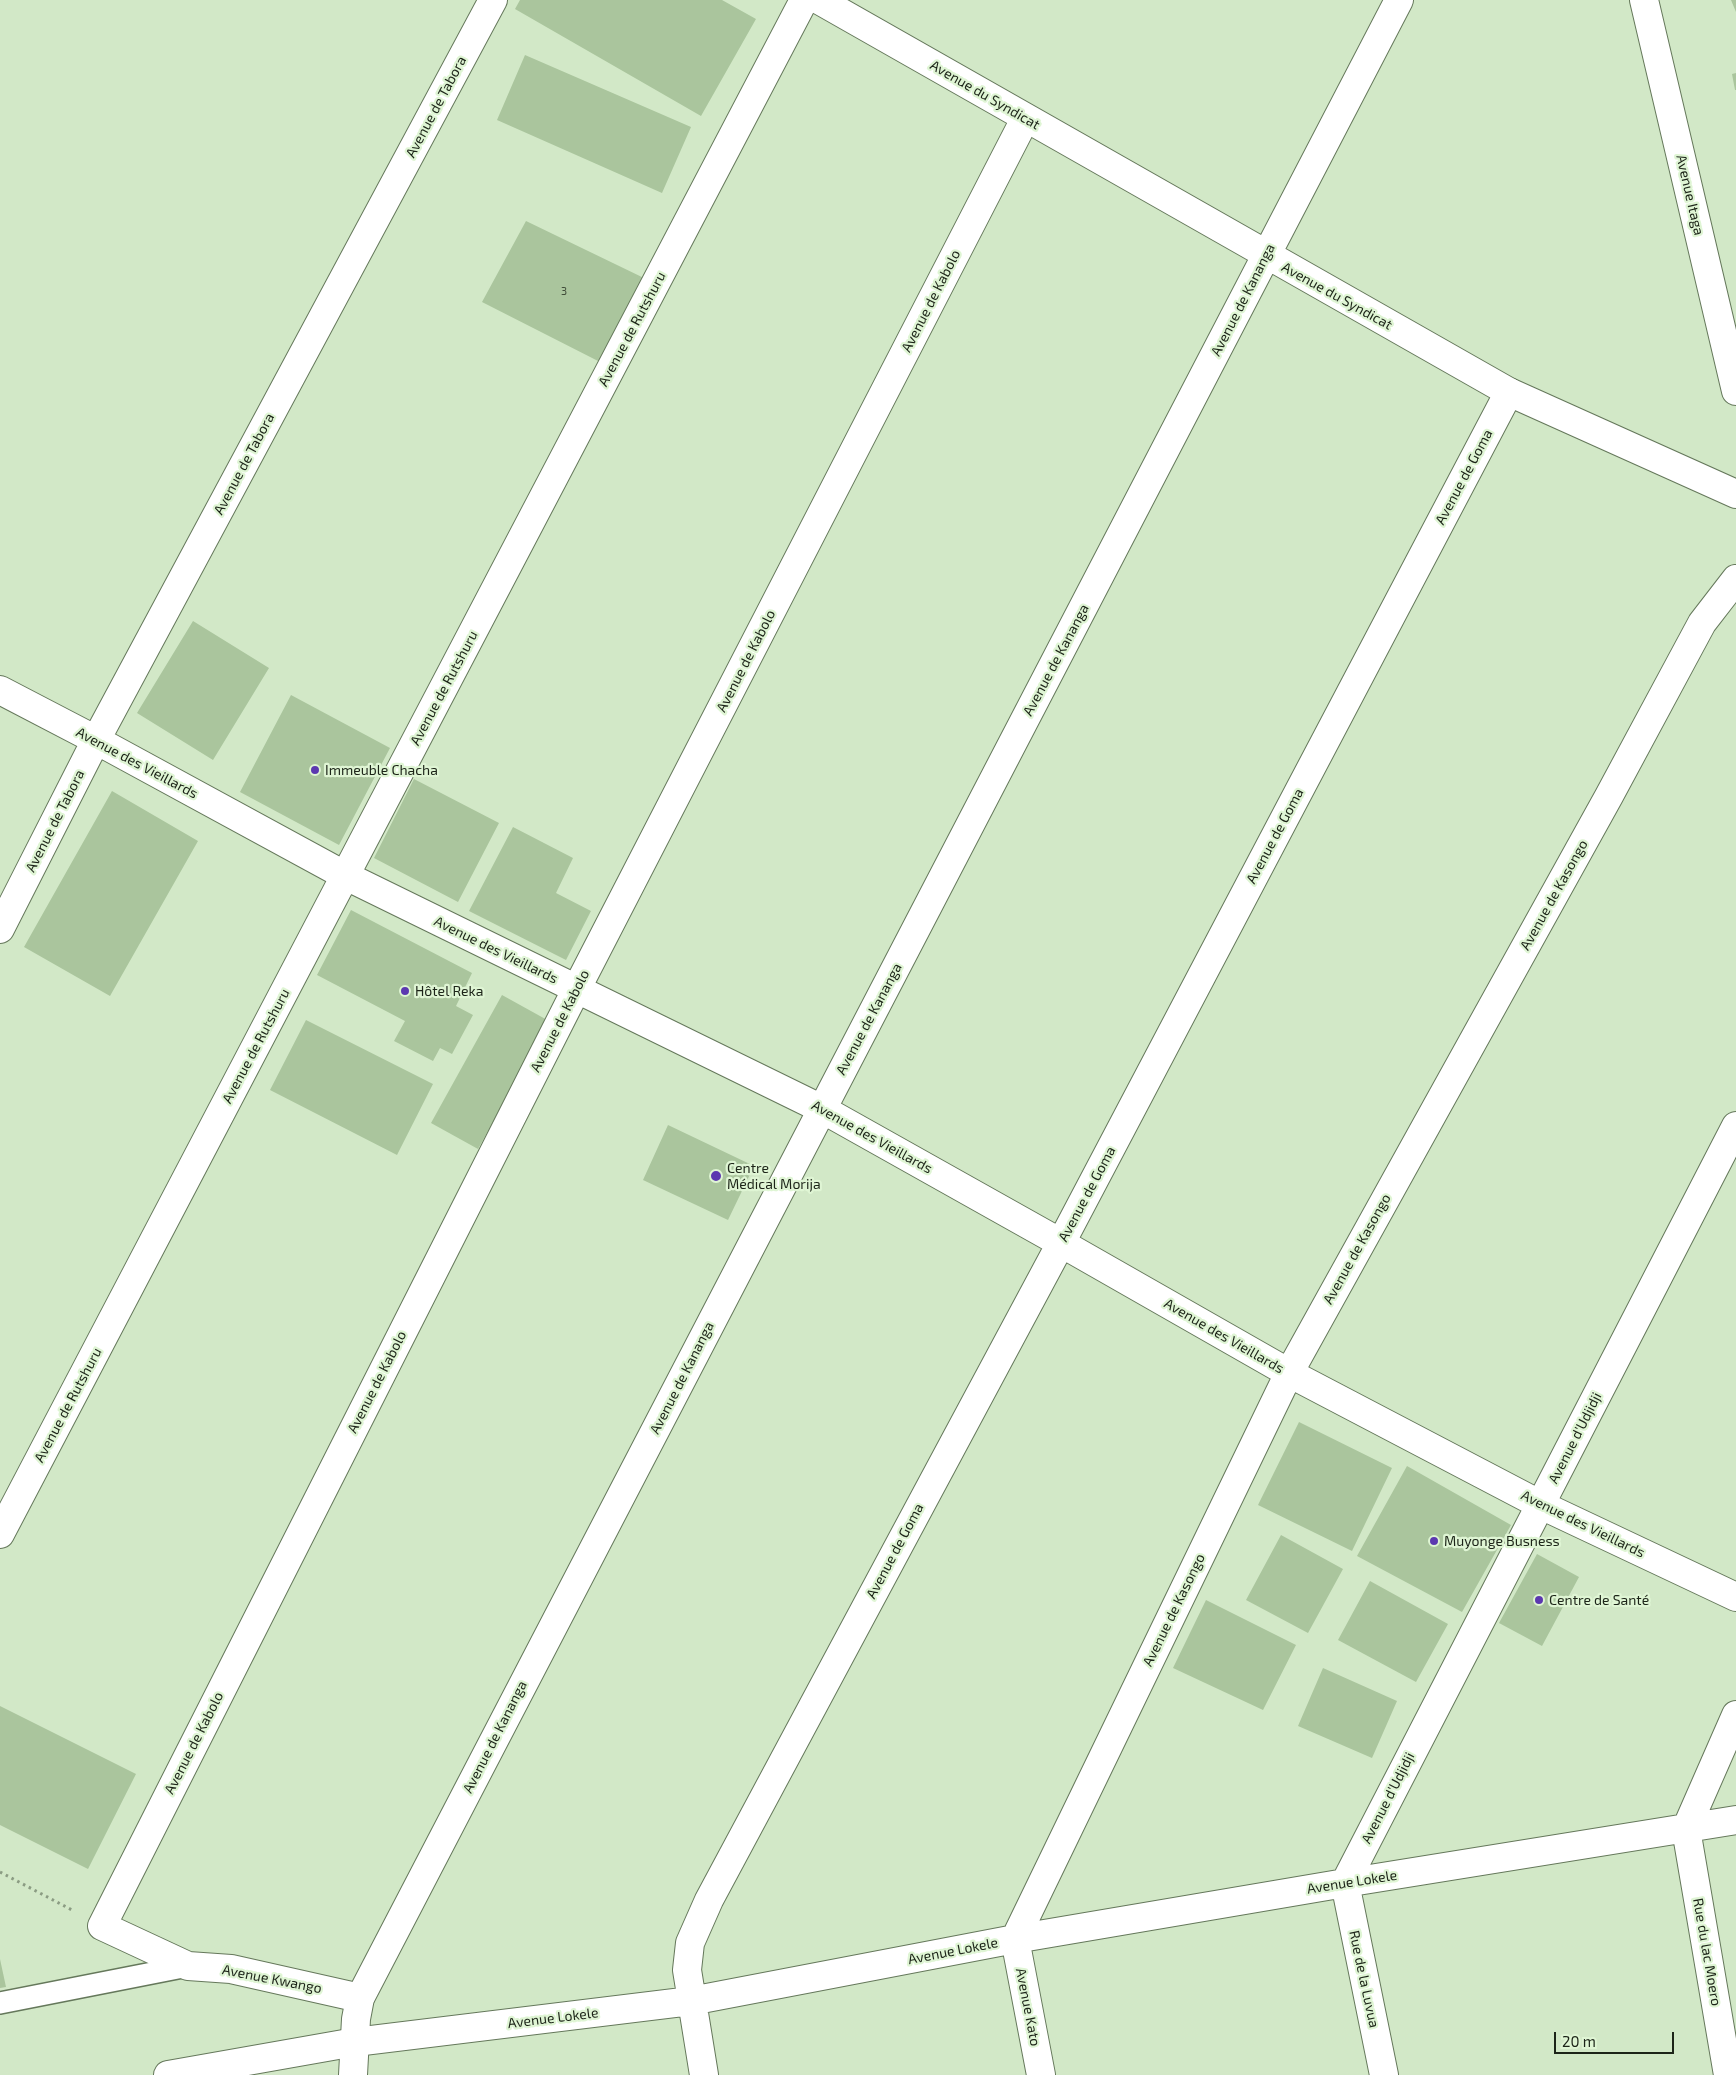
<!DOCTYPE html>
<meta charset="utf-8">
<style>
body{margin:0}
#map{position:relative;width:1736px;height:2075px;overflow:hidden;background:#d2e8c7;font-family:"Exo 2",sans-serif}
canvas{display:block}
.scale{position:absolute;left:1554px;top:2032px;width:120px;height:22px;box-sizing:border-box;border:2px solid #1c2418;border-top:0;padding-left:6px;font-size:15px;line-height:18px;white-space:nowrap;color:#1c2418;-webkit-text-stroke:4px #dff5d4;paint-order:stroke}
</style>
<div id="map">
<canvas width="1736" height="2075"></canvas>
<div class="scale">20 m</div>
</div>
<script>
const c = document.querySelector('canvas').getContext('2d');
c.lineJoin = 'round';
function fill(path, color) {
  c.fillStyle = color;
  c.fill(path, 'evenodd');
}
function poly(rows) {
  const path = new Path2D();
  for (const r of rows) {
    path.moveTo(r[0], r[1]);
    for (let i = 2; i < r.length; i += 2) path.lineTo(r[i], r[i + 1]);
  }
  return path;
}
function strokePath(path, color, width, dash) {
  c.strokeStyle = color;
  c.lineWidth = width;
  c.lineCap = dash ? 'butt' : 'round';
  c.setLineDash(dash || []);
  c.stroke(path);
}
function write(font, color, halo, rows, align = 'center') {
  c.font = font + ' "Exo 2",sans-serif';
  c.lineWidth = 4.5;
  c.setLineDash([]);
  c.textBaseline = 'middle';
  c.strokeStyle = halo;
  c.fillStyle = color;
  for (const [text, x, y, turn = 0] of rows) {
    c.save();
    c.translate(x, y);
    c.rotate((+turn || 0) * Math.PI / 180);
    c.textAlign = isNaN(turn) ? turn : align;
    if (halo) c.strokeText(text, 0, 0);
    c.fillText(text, 0, 0);
    c.restore();
  }
}
fill(poly([
 [520,0,722,0,756,19,701,116,515,9],
 [1731,0,1736,0,1736,12],
 [525,55,691,127,662,193,497,120],
 [1736,73,1736,90,1735,90,1732,74],
 [526,221,646,279,600,362,482,302],
 [193,621,269,668,213,760,137,713],
 [291,695,390,748,339,845,240,792],
 [414,779,499,823,458,902,374,858],
 [112,791,198,841,110,996,24,947],
 [513,827,573,858,556,893,591,911,566,960,469,911],
 [351,910,472,973,456,1006,473,1015,452,1054,440,1048,433,1061,394,1041,405,1021,317,975],
 [502,995,549,1021,478,1149,431,1123],
 [306,1020,433,1084,397,1155,270,1090],
 [668,1125,754,1166,728,1220,643,1180],
 [1299,1422,1392,1468,1352,1551,1258,1505],
 [1407,1466,1511,1525,1462,1612,1357,1556],
 [1281,1535,1343,1569,1308,1633,1246,1600],
 [1537,1554,1579,1577,1542,1646,1499,1623],
 [1370,1581,1448,1624,1416,1682,1338,1640],
 [1206,1600,1296,1645,1263,1710,1173,1668],
 [1323,1668,1397,1701,1372,1758,1298,1726],
 [0,1706,136,1774,88,1869,0,1825],
 [0,1959,6,1987,0,1988]
]), '#aac59d');
const lane = poly([
 [0,2003,188,1966]
]);
const street = poly([
 [0,690,96,740,346,876,822,1109,1061,1243,1289,1373,1541,1505,1736,1597],
 [0,929,96,740,493,0],
 [0,1534,804,0],
 [360,1998,231,1969,188,1966,102,1926,576,990,1025,119],
 [168,2075,355,2042,691,2001,1015,1939,1345,1883,1736,1820],
 [704,2075,687,1970,690,1943,709,1900,1061,1243,1509,392],
 [1041,2075,1015,1939,1289,1373,1609,796,1702,623,1736,579],
 [1384,2075,1345,1883,1736,1126],
 [1728,2075,1686,1829,1736,1715]
]);
const secondary = poly([
 [819,0,1509,392,1736,494],
 [1644,0,1736,391],
 [353,2075,356,2019,360,1998,1399,0]
]);
strokePath(lane, '#65785b', 24);
strokePath(street, '#65785b', 30);
strokePath(secondary, '#65785b', 30);
strokePath(poly([
 [0,1872,72,1910]
]), '#8b9c83', 3, [2.5, 4]);
strokePath(lane, '#fff', 21);
strokePath(street, '#fff', 28);
strokePath(secondary, '#fff', 28);
for (const [x, y, r, color] of [
 [315,770,5,"#5c38b0"],
 [405,991,5,"#5c38b0"],
 [716,1176,6,"#5c38b0"],
 [1434,1541,5,"#5c38b0"],
 [1539,1600,5,"#5c38b0"]
]) {
  const dot = new Path2D();
  dot.arc(x, y, r, 0, 2 * Math.PI);
  c.fillStyle = color;
  c.fill(dot);
  strokePath(dot, '#dff5d4', 2);
}
write('11px', '#404c39', null, [
 ["3",564,291]
]);
write('14px', '#1c2418', '#dff5d4', [
 ["Avenue du Syndicat",985,95,30],
 ["Avenue de Tabora",436,107,-62],
 ["Avenue Itaga",1690,195,77],
 ["Avenue du Syndicat",1337,296,29],
 ["Avenue de Kananga",1243,300,-63],
 ["Avenue de Kabolo",931,301,-63],
 ["Avenue de Rutshuru",632,329,-62],
 ["Avenue de Tabora",244,464,-62],
 ["Avenue de Goma",1464,477,-62],
 ["Avenue de Kananga",1056,660,-62],
 ["Avenue de Kabolo",746,661,-63],
 ["Avenue de Rutshuru",444,688,-62],
 ["Avenue des Vieillards",137,763,28],
 ["Avenue de Tabora",55,821,-63],
 ["Avenue de Goma",1275,836,-62],
 ["Avenue de Kasongo",1554,895,-61],
 ["Avenue des Vieillards",496,950,26],
 ["Avenue de Kananga",869,1019,-62],
 ["Avenue de Kabolo",560,1021,-63],
 ["Avenue de Rutshuru",256,1046,-62],
 ["Avenue des Vieillards",872,1137,29],
 ["Avenue de Goma",1087,1194,-62],
 ["Avenue de Kasongo",1357,1249,-61],
 ["Avenue des Vieillards",1224,1336,30],
 ["Avenue de Kananga",682,1378,-63],
 ["Avenue de Kabolo",377,1382,-63],
 ["Avenue de Rutshuru",68,1405,-62],
 ["Avenue d'Udjidji",1575,1438,-63],
 ["Avenue des Vieillards",1583,1524,26],
 ["Avenue de Goma",895,1551,-62],
 ["Avenue de Kasongo",1174,1610,-64],
 ["Avenue de Kananga",495,1737,-63],
 ["Avenue de Kabolo",194,1743,-63],
 ["Avenue d'Udjidji",1388,1798,-63],
 ["Avenue Lokele",1352,1882,-9],
 ["Avenue Lokele",953,1951,-11],
 ["Rue du lac Moero",1707,1952,80],
 ["Avenue Kwango",272,1979,11],
 ["Rue de la Luvua",1364,1979,78],
 ["Avenue Kato",1028,2007,79],
 ["Avenue Lokele",553,2018,-7]
]);
write('14px', '#1c2418', '#dff5d4', [
 ["Immeuble Chacha",325,770],
 ["Hôtel Reka",415,991],
 ["Centre",727,1168],
 ["Médical Morija",727,1184],
 ["Muyonge Busness",1444,1541],
 ["Centre de Santé",1549,1600]
], 'left');
</script>
